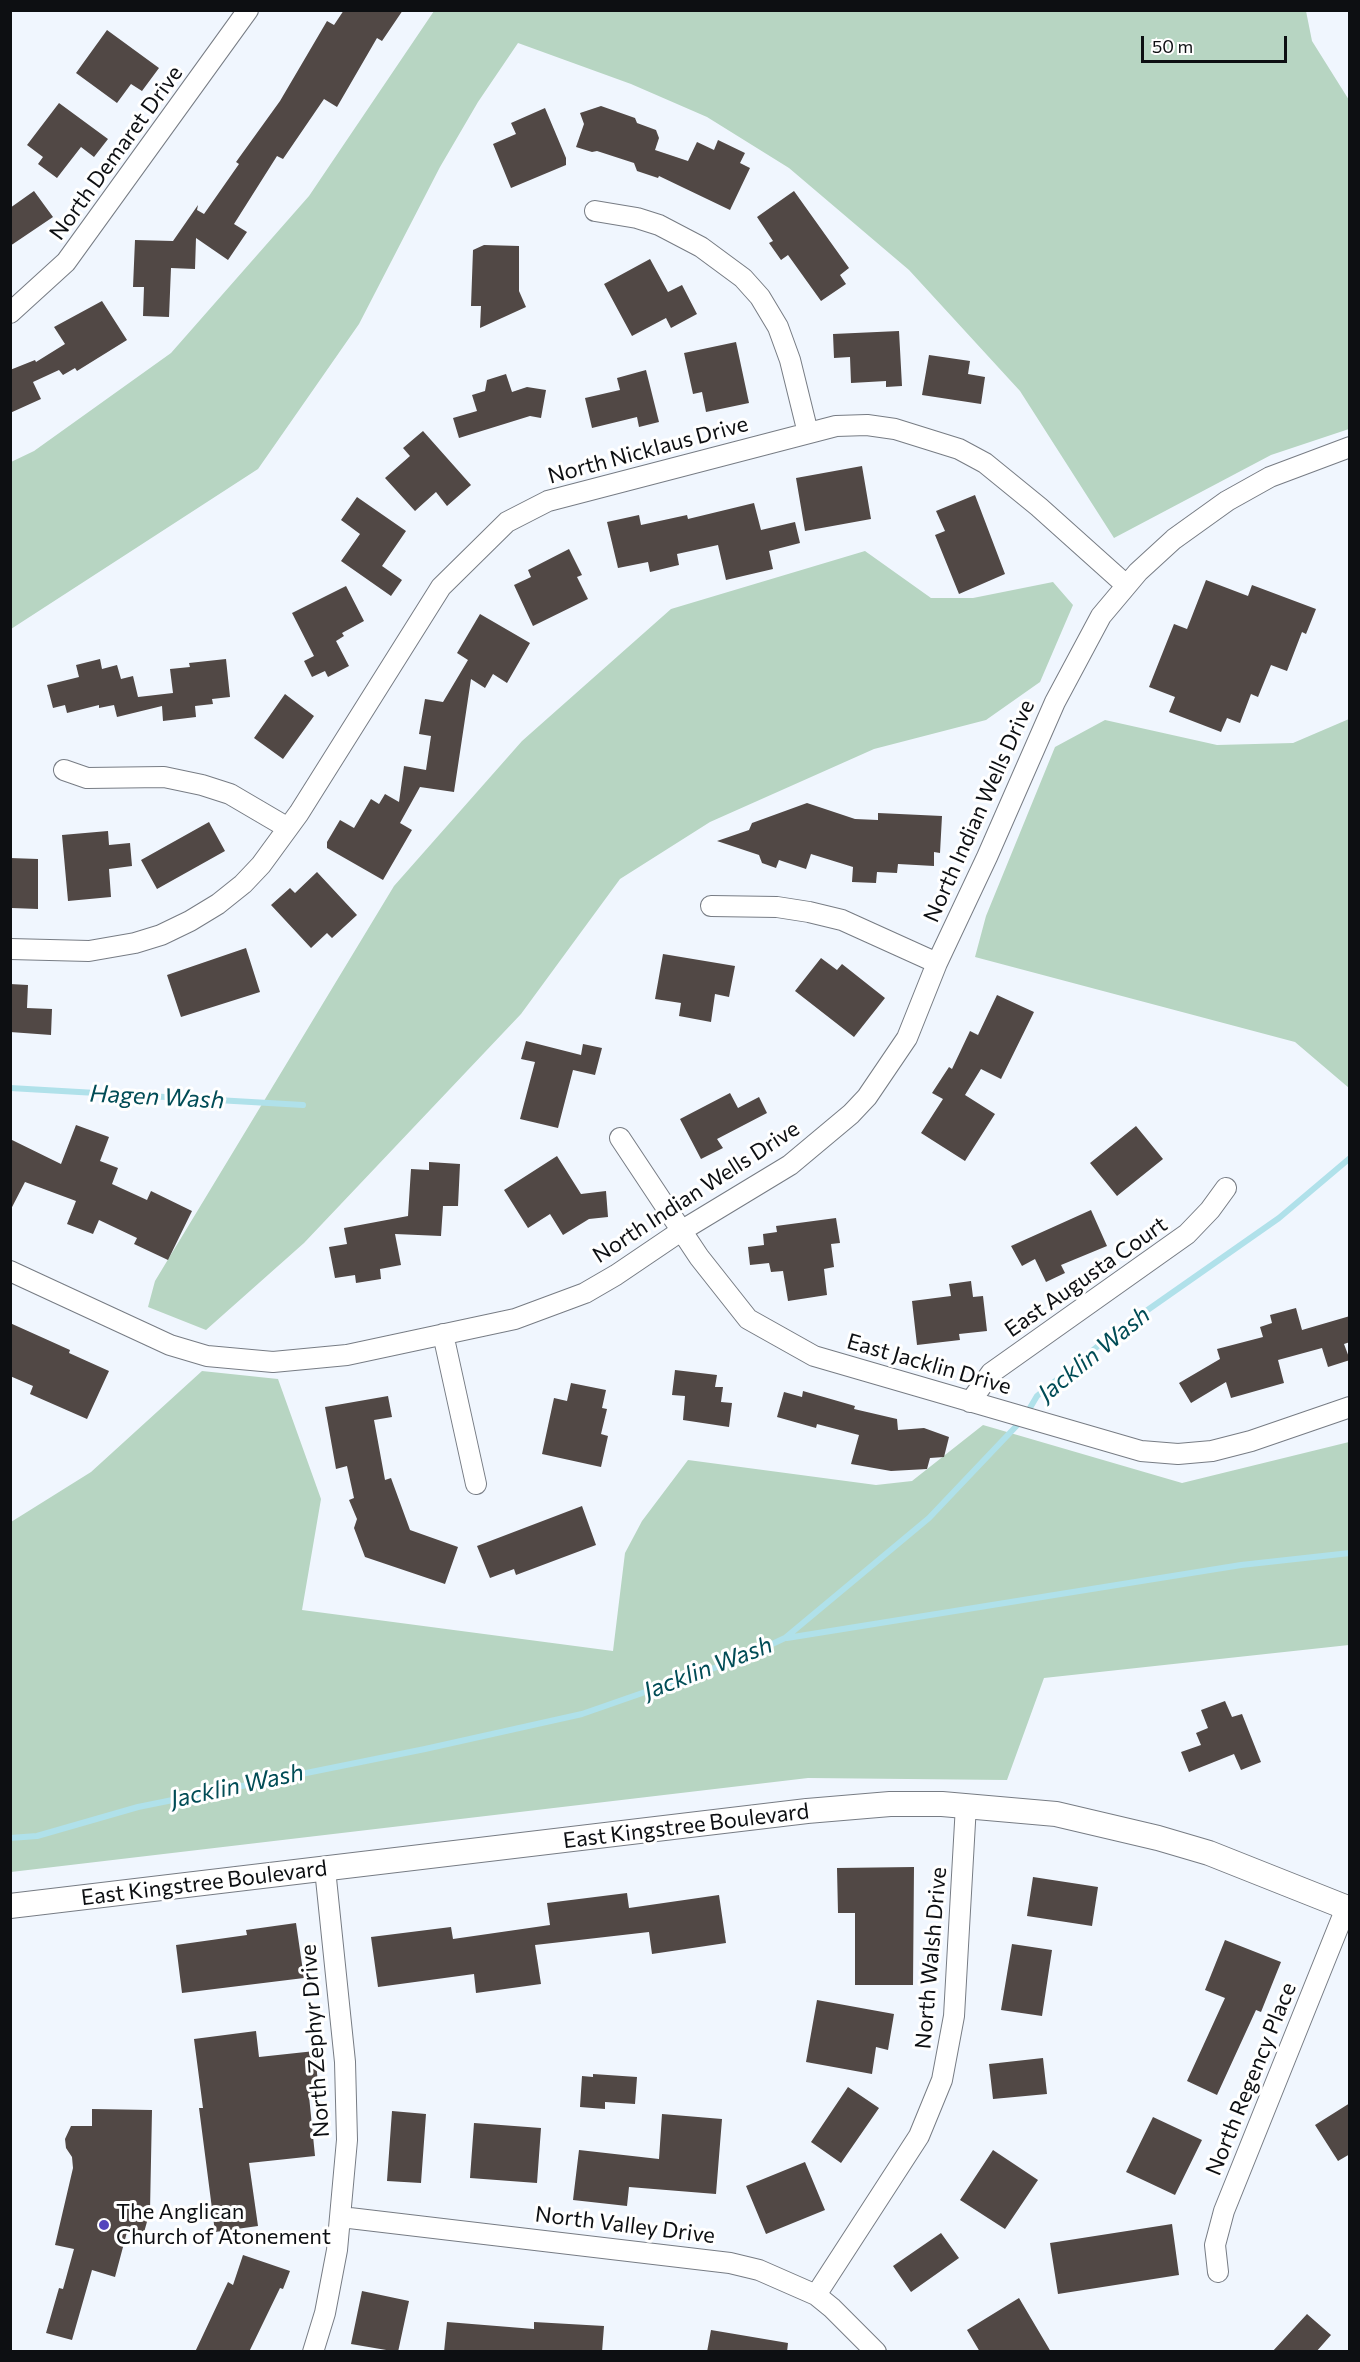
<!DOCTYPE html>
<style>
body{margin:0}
#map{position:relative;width:1360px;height:2362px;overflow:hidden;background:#f0f6fe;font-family:Commissioner,sans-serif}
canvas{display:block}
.frame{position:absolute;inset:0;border:12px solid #0d0f12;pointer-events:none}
.scale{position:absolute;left:1141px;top:36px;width:146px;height:27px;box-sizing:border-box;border:3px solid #0d0f12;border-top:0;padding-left:8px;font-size:18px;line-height:21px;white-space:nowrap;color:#0d0f12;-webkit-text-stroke:4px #fff;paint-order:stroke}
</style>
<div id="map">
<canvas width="1360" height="2362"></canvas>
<div class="frame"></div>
<div class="scale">50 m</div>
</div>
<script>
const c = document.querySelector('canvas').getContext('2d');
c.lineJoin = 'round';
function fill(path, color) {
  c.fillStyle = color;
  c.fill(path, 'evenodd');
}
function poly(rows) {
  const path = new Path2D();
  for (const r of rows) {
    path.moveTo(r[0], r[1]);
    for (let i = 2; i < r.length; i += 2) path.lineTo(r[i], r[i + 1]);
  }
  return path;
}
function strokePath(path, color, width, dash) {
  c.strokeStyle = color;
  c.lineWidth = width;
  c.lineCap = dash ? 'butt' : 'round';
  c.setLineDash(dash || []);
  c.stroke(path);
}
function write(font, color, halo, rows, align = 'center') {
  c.font = font + ' Commissioner,sans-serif';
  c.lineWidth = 6;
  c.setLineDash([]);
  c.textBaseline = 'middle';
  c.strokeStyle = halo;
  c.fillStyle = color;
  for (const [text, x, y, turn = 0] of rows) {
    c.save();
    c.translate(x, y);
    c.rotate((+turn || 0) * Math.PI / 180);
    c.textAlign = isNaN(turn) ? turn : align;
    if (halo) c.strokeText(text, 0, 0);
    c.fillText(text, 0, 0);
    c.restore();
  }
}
fill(poly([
 [434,11,1306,11,1312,41,1349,100,1349,429,1271,455,1114,538,1020,391,909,270,789,168,707,117,631,84,518,43,478,102,440,167,359,324,258,469,11,629,11,462,34,451,171,353,309,196],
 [865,551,931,598,973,598,1053,582,1073,605,1040,682,986,720,874,749,710,822,620,879,521,1014,304,1243,206,1330,148,1307,155,1281,394,886,522,741,671,609],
 [1349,719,1349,1088,1295,1042,975,957,986,916,1055,747,1105,720,1217,745,1293,743],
 [202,1371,278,1379,321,1499,302,1610,613,1651,625,1553,642,1521,688,1460,876,1485,912,1481,983,1425,1182,1483,1349,1442,1349,1645,1044,1678,1007,1780,808,1778,11,1872,11,1522,91,1472]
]), '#b7d5c2');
strokePath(poly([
 [10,1088,303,1105],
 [787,1638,1241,1565,1350,1553],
 [10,1838,37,1836,138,1807,425,1749,582,1714,740,1659,785,1638,929,1518,1024,1418,1037,1396,1109,1337,1279,1218,1350,1158]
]), '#b0e1ea', 6);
fill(poly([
 [344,10,403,10,382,41,377,38,337,107,324,99,283,159,277,156,234,224,247,232,228,260,196,238,195,269,171,268,169,317,143,316,144,287,133,287,135,240,173,241,198,205,197,210,204,214,239,164,236,162,280,101,327,21,334,25],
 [107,30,159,68,142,91,131,84,117,103,76,73],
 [59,103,108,139,94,157,81,147,57,178,38,164,43,157,27,145],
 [601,106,635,118,637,123,656,130,659,138,655,150,688,161,697,142,714,150,718,140,745,153,740,163,750,168,730,210,659,176,658,178,637,171,634,163,597,151,592,152,576,147,584,124,580,113],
 [545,108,566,158,566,165,511,188,493,144,516,134,511,123],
 [34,191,53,217,10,246,10,208],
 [794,191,849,268,840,275,846,284,821,301,788,255,781,260,769,243,773,241,757,217],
 [484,245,519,246,519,291,526,307,480,328,481,306,471,306,473,250],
 [650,259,668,292,682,285,697,314,671,328,666,318,632,336,604,284],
 [102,301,127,340,77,371,75,368,63,375,59,370,33,382,41,399,10,413,10,370,35,360,36,362,65,344,54,327],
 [899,331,902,386,886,387,886,381,851,383,850,357,834,358,833,334],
 [736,342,749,403,706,412,702,392,693,394,684,353],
 [929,355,970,361,968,374,985,377,981,404,922,395],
 [646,370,659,422,639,427,637,417,592,428,585,398,620,390,617,378],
 [506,374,512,392,527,387,546,390,541,418,530,416,459,438,453,418,477,411,472,395,485,391,487,380],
 [423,431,471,485,447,506,436,492,415,511,385,478,410,456,403,448],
 [862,466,871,519,805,531,796,478],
 [975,495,1005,574,959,594,935,535,945,531,936,511],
 [357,497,406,531,382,566,402,580,391,596,341,561,360,534,341,520],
 [754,503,761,530,795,522,800,543,769,551,773,569,726,580,718,545,677,554,679,565,650,572,648,562,618,568,607,522,639,515,641,525,687,515,688,519],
 [569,549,582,575,577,577,588,599,533,626,514,585,531,577,528,570],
 [1206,580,1248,596,1252,585,1316,609,1306,634,1302,632,1287,671,1271,665,1258,697,1251,694,1240,723,1227,718,1221,732,1169,712,1175,697,1149,687,1174,624,1187,629],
 [346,586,364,621,342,633,344,636,336,641,349,666,328,677,325,671,312,677,304,661,314,656,292,613],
 [480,614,530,643,507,683,493,674,485,688,471,679,454,792,420,787,400,823,412,830,383,880,327,848,327,842,340,820,354,828,371,799,379,804,385,794,399,802,404,766,426,770,431,736,419,734,425,699,443,702,468,660,457,653],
 [100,659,102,669,117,665,121,679,133,676,138,697,173,693,170,669,190,667,189,663,226,659,230,697,212,699,213,704,195,706,196,717,163,721,162,706,117,717,114,705,99,708,99,705,67,713,65,705,53,708,47,685,79,677,76,665],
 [285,694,314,716,283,759,254,738],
 [807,803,855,819,878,820,878,813,942,816,940,853,934,852,934,866,898,864,897,873,877,872,876,883,852,882,853,867,811,854,806,869,779,860,776,868,762,863,759,855,717,841,749,830,752,823],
 [209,822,225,851,157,889,141,860],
 [108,831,109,845,130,843,132,866,109,869,111,897,68,901,62,835],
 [10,858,38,859,38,909,12,908],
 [317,872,357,915,332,938,327,933,311,948,271,905,290,888,295,893],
 [246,948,260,992,181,1017,167,975],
 [663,954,735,966,729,997,715,994,711,1022,679,1016,681,1003,655,999],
 [821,958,837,970,842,964,885,998,854,1037,795,991],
 [10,984,28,985,27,1008,52,1009,51,1035,10,1032],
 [997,995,1034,1012,1001,1079,981,1069,965,1095,995,1114,965,1161,921,1133,943,1099,932,1093,949,1067,952,1069,970,1031,978,1035],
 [526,1041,581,1055,583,1044,602,1048,595,1075,573,1070,558,1128,520,1119,535,1062,521,1059],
 [730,1093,738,1108,759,1097,767,1113,717,1139,723,1148,701,1159,680,1119],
 [76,1125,109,1137,100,1161,118,1168,112,1184,147,1200,151,1191,192,1211,168,1260,134,1244,137,1238,99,1220,93,1234,67,1224,76,1201,25,1182,10,1211,10,1139,61,1164],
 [1136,1126,1163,1159,1117,1196,1090,1163],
 [557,1156,581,1194,606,1191,608,1217,589,1219,563,1235,550,1214,528,1228,504,1190],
 [429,1162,460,1164,458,1206,443,1206,441,1236,395,1234,401,1265,380,1269,381,1279,356,1283,355,1275,335,1278,329,1247,347,1244,344,1228,408,1216,411,1169,429,1170],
 [1091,1210,1107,1246,1061,1265,1065,1273,1046,1282,1035,1259,1022,1266,1011,1246],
 [836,1218,840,1243,831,1244,834,1267,824,1269,827,1295,788,1301,783,1271,771,1272,769,1263,750,1265,748,1247,764,1245,763,1234,777,1232,776,1226],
 [971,1281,973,1297,983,1296,987,1331,959,1334,960,1340,917,1345,912,1301,951,1296,949,1284],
 [1296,1308,1302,1330,1350,1316,1350,1342,1344,1344,1350,1360,1328,1367,1322,1348,1278,1360,1284,1383,1231,1398,1226,1382,1191,1403,1179,1383,1220,1359,1217,1349,1263,1337,1260,1327,1272,1323,1270,1315],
 [10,1323,70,1350,69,1353,109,1371,87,1419,30,1394,33,1386,10,1376],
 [675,1370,717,1375,715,1387,723,1387,721,1402,732,1403,729,1427,683,1420,685,1396,672,1395],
 [571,1383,606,1390,602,1408,607,1409,601,1434,608,1436,601,1467,542,1454,554,1398,567,1401],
 [803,1391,855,1406,854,1409,897,1419,898,1430,924,1428,949,1437,944,1457,930,1458,927,1469,891,1471,851,1464,859,1435,817,1424,816,1428,777,1417,784,1392,802,1397],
 [388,1396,392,1417,374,1420,385,1480,391,1478,410,1530,458,1547,445,1584,365,1557,354,1528,357,1519,349,1500,354,1498,347,1466,336,1469,325,1407],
 [582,1506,596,1545,516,1575,514,1569,490,1578,477,1546],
 [1225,1701,1232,1717,1242,1714,1261,1762,1241,1770,1234,1754,1189,1772,1181,1752,1201,1745,1196,1733,1208,1728,1201,1710],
 [914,1867,913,1985,855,1985,855,1913,838,1913,837,1868],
 [1033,1877,1098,1887,1092,1926,1027,1916],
 [627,1893,629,1908,719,1895,726,1943,652,1954,649,1932,535,1945,541,1984,476,1993,474,1974,378,1987,371,1937,451,1927,453,1939,550,1925,547,1903],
 [296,1923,304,1978,182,1993,176,1945,247,1935,246,1930],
 [1225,1940,1281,1962,1261,2012,1256,2010,1217,2095,1187,2081,1225,1998,1205,1990],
 [1012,1944,1052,1950,1042,2016,1001,2010],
 [817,2000,894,2014,888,2050,876,2047,872,2074,806,2062],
 [256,2031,259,2057,315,2051,319,2095,309,2096,315,2156,249,2163,258,2226,215,2232,199,2108,203,2108,194,2039],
 [1043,2058,1047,2094,993,2099,989,2064],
 [593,2074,637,2077,635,2104,605,2102,605,2109,580,2107,582,2076,593,2077],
 [848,2087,879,2108,841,2163,811,2142],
 [1350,2103,1350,2154,1338,2161,1315,2125],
 [92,2109,152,2110,150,2211,143,2236,127,2232,115,2277,92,2270,72,2340,46,2333,59,2288,63,2289,74,2249,55,2245,73,2168,72,2157,66,2148,65,2139,71,2126,92,2126],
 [392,2111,426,2114,421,2183,387,2181],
 [662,2114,722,2119,716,2194,629,2187,627,2206,573,2200,579,2150,659,2159],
 [1153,2117,1202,2140,1175,2195,1126,2172],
 [474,2123,541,2128,537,2183,470,2178],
 [993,2150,1038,2180,1005,2229,960,2200],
 [805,2162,825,2210,766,2234,746,2186],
 [1172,2224,1179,2275,1058,2294,1050,2243],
 [941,2233,959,2258,911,2292,893,2266],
 [243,2255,290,2271,283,2289,280,2288,249,2352,195,2352,228,2282,233,2285],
 [362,2291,409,2301,398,2352,351,2344],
 [1019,2298,1051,2352,980,2352,967,2330],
 [1307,2314,1331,2335,1316,2352,1272,2352],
 [447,2322,534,2329,534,2322,604,2326,602,2352,444,2352],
 [711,2330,788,2343,787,2352,707,2352]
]), '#514845');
const minor = poly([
 [595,211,637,218,659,225,701,247,743,278,760,297,778,327,790,360,808,433],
 [10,313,66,262,248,10],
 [64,770,87,778,164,777,202,785,230,794,288,828],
 [711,906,777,907,809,912,842,920,937,963],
 [10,949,89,951,135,943,161,935,190,921,218,904,243,884,261,865,299,813,441,587,507,522,548,501,836,426,867,425,895,429,959,449,985,463,1039,507,1126,585],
 [620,1138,699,1257,748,1319,814,1356,1141,1451,1178,1454,1212,1451,1251,1441,1350,1407],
 [10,1271,170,1345,207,1356,273,1362,347,1355,515,1319,585,1293,616,1275,681,1231,790,1165,851,1114,867,1097,907,1038,937,963,987,857,1055,702,1101,616,1138,572,1174,539,1227,501,1270,477,1350,447],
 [443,1334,476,1484],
 [970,1402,991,1373,1187,1234,1210,1210,1226,1188],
 [341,2217,730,2263,759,2270,816,2295,832,2308,876,2352],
 [1218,2272,1215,2245,1224,2211,1346,1908],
 [816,2295,919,2136,942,2080,954,2016,966,1805],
 [313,2352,325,2313,337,2250,347,2140,345,2062,325,1869]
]);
const tertiary = poly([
 [10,1906,807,1811,890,1804,942,1804,1056,1814,1158,1838,1209,1853,1350,1909]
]);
strokePath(minor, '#777c84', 22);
strokePath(tertiary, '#777c84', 26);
strokePath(minor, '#fff', 20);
strokePath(tertiary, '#fff', 24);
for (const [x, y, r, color] of [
 [104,2225,6,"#5345bc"]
]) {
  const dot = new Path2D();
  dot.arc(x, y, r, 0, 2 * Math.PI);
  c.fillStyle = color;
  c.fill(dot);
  strokePath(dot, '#fff', 2);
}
write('22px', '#0d0f12', '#fff', [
 ["North Demaret Drive",116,153,-54],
 ["North Nicklaus Drive",648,450,-15],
 ["North Indian Wells Drive",979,811,-66],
 ["North Indian Wells Drive",696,1192,-33],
 ["East Augusta Court",1086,1277,-35],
 ["East Jacklin Drive",929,1364,16],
 ["East Kingstree Boulevard",686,1826,-7],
 ["East Kingstree Boulevard",204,1883,-7],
 ["North Walsh Drive",931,1958,-85],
 ["North Zephyr Drive",315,2041,-94],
 ["North Regency Place",1251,2079,-68],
 ["North Valley Drive",625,2225,7]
]);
write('22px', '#0d0f12', '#fff', [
 ["The Anglican",116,2212],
 ["Church of Atonement",116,2237]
], 'left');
write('italic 24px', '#014c56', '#fff', [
 ["Hagen Wash",157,1097,3],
 ["Jacklin Wash",1094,1354,-39],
 ["Jacklin Wash",708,1668,-21],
 ["Jacklin Wash",237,1786,-12]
]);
</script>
